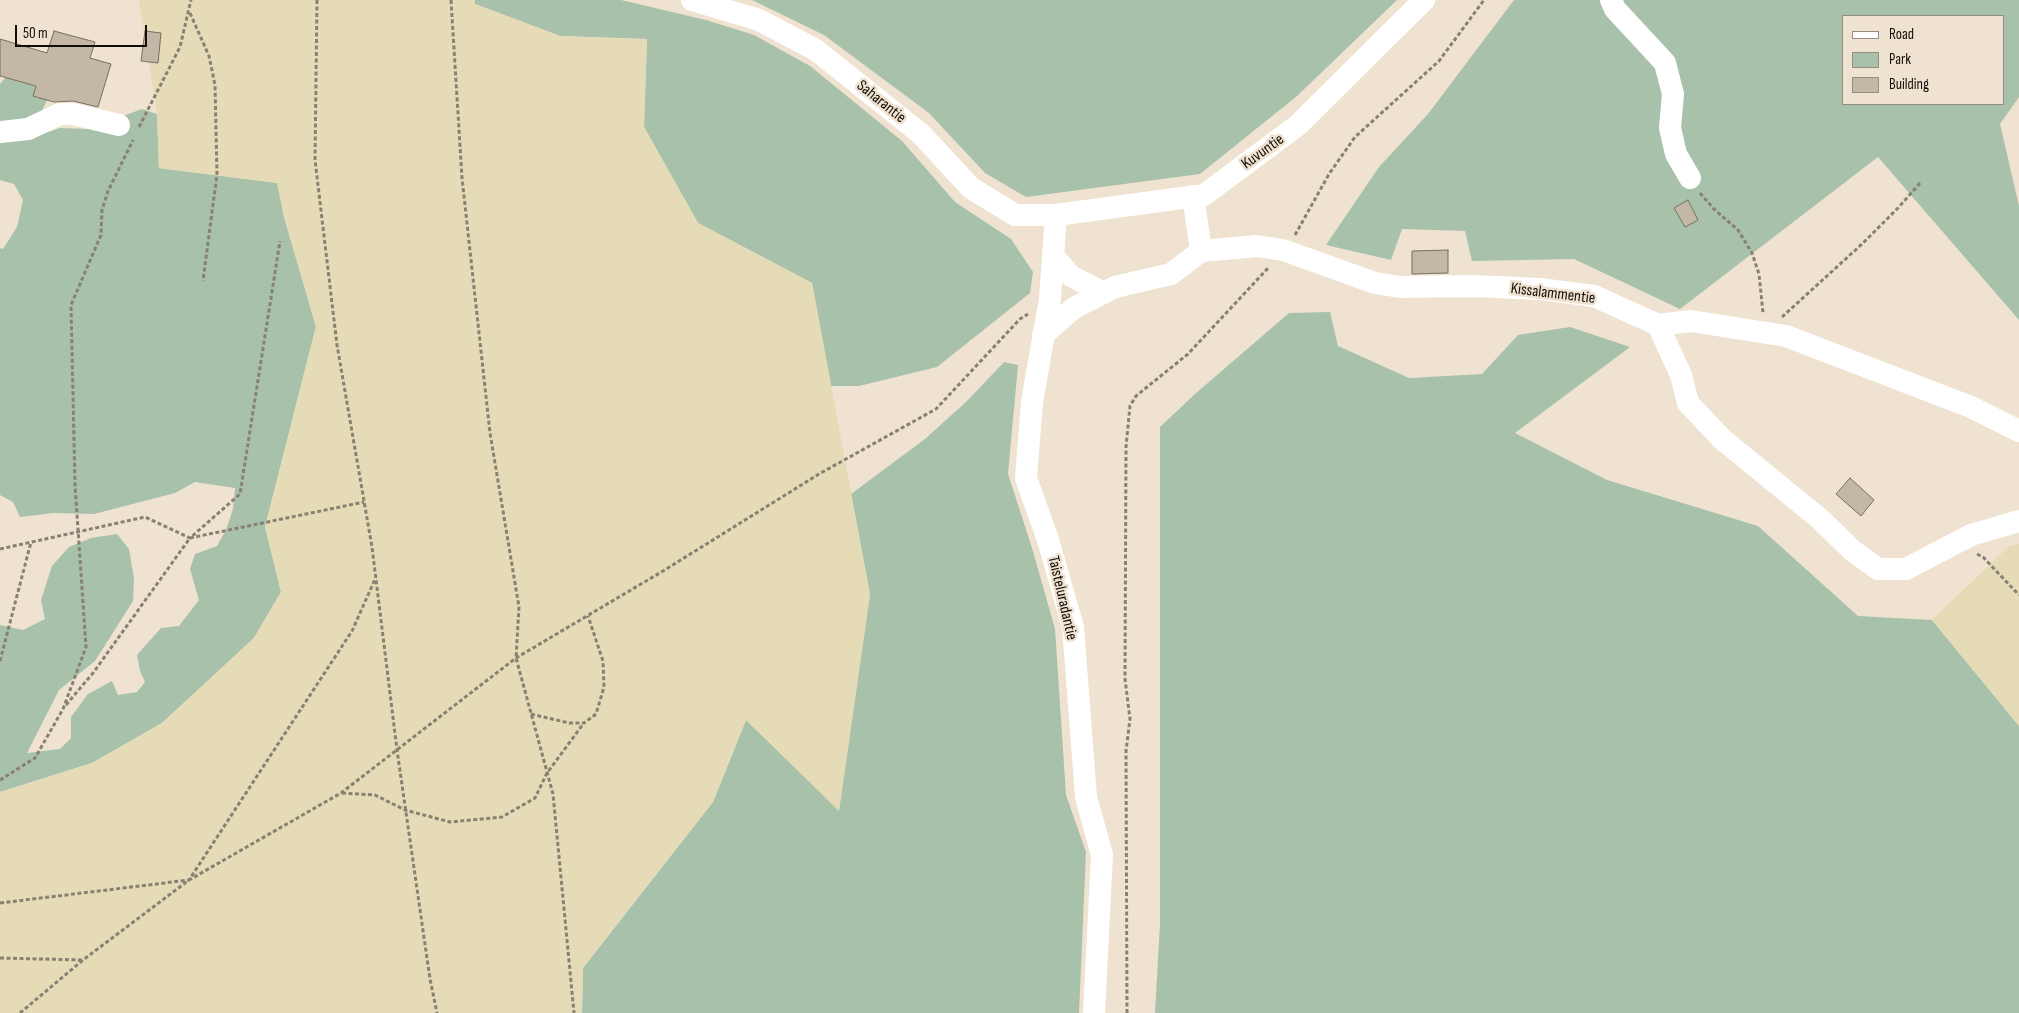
<!DOCTYPE html>
<style>
body{margin:0}
#map{position:relative;width:2019px;height:1013px;overflow:hidden;background:#efe2d0;font-family:"Sofia Sans Condensed",sans-serif}
canvas{display:block}
.legend{position:absolute;left:1842px;top:15px;width:162px;height:90px;box-sizing:border-box;background:#efe2d0;border:1px solid #968d80;margin:0;padding:6px 9px;list-style:none;font-size:15px;color:#110d08}
.legend li{display:flex;align-items:center;gap:10px;height:25px}
.legend b{width:25px;border:1px solid #968d80}
.scale{position:absolute;left:15px;top:25px;width:132px;height:22px;box-sizing:border-box;border:2px solid #110d08;border-top:0;padding-left:6px;font-size:15px;line-height:18px;white-space:nowrap;color:#110d08;-webkit-text-stroke:4px #efe2d0;paint-order:stroke}
</style>
<div id="map">
<canvas width="2019" height="1013"></canvas>
<ul class="legend">
<li><b style="height:6px;background:#fff"></b>Road</li>
<li><b style="height:14px;background:#a7c1ab"></b>Park</li>
<li><b style="height:14px;background:#c3b7a6"></b>Building</li>
</ul>
<div class="scale">50 m</div>
</div>
<script>
const c = document.querySelector('canvas').getContext('2d');
c.lineJoin = 'round';
function fill(path, color) {
  c.fillStyle = color;
  c.fill(path, 'evenodd');
}
function poly(rows) {
  const path = new Path2D();
  for (const r of rows) {
    path.moveTo(r[0], r[1]);
    for (let i = 2; i < r.length; i += 2) path.lineTo(r[i], r[i + 1]);
  }
  return path;
}
function strokePath(path, color, width, dash) {
  c.strokeStyle = color;
  c.lineWidth = width;
  c.lineCap = dash ? 'butt' : 'round';
  c.setLineDash(dash || []);
  c.stroke(path);
}
function write(font, color, halo, rows, align = 'center') {
  c.font = font + ' "Sofia Sans Condensed",sans-serif';
  c.lineWidth = 5;
  c.setLineDash([]);
  c.textBaseline = 'middle';
  c.strokeStyle = halo;
  c.fillStyle = color;
  for (const [text, x, y, turn = 0] of rows) {
    c.save();
    c.translate(x, y);
    c.rotate((+turn || 0) * Math.PI / 180);
    c.textAlign = isNaN(turn) ? turn : align;
    if (halo) c.strokeText(text, 0, 0);
    c.fillText(text, 0, 0);
    c.restore();
  }
}
fill(poly([
 [475,0,621,0,706,20,754,35,810,66,902,141,955,202,1011,239,1033,272,1030,293,937,367,859,386,831,386,812,283,698,223,644,127,647,39,560,36,475,4],
 [752,0,1397,0,1297,96,1200,174,1026,197,985,173,929,113,824,35],
 [1514,0,2019,0,2019,97,2000,124,2019,206,2019,320,1878,157,1680,309,1574,259,1472,261,1465,231,1402,229,1391,260,1326,245,1379,167,1428,114],
 [1843,16,2003,16,2003,104,1843,104],
 [6,77,36,86,33,96,47,100,42,111,29,119,0,127,0,84],
 [142,109,157,114,159,168,278,183,284,217,316,327,265,527,281,592,254,638,162,723,92,763,0,792,0,625,23,630,45,619,41,600,52,566,69,547,91,538,117,534,129,549,134,579,133,601,95,661,59,690,27,753,60,749,71,738,71,717,88,694,112,681,118,695,137,692,145,682,140,671,137,655,161,628,179,626,199,600,190,569,195,554,217,546,226,530,233,509,235,488,195,482,175,493,94,514,54,513,20,517,13,502,0,495,0,248,3,249,17,227,23,200,14,184,0,180,0,143,34,137,60,128,88,129],
 [1330,312,1338,346,1409,378,1482,374,1518,335,1570,327,1630,347,1515,433,1607,480,1758,526,1858,616,1932,620,2019,726,2019,1013,1155,1013,1160,924,1160,427,1195,394,1289,313],
 [1004,362,1018,365,1008,474,1032,548,1055,629,1066,795,1086,852,1079,1013,582,1013,583,968,713,802,746,720,839,810,870,594,851,494,925,439,967,401]
]), '#a7c1ab');
fill(poly([
 [139,0,475,0,475,4,560,36,647,39,644,127,698,223,812,283,870,594,839,811,746,720,713,802,583,967,582,1013,0,1013,0,792,92,763,162,723,254,638,281,592,265,527,316,326,284,217,277,183,159,168,157,114],
 [2019,544,2019,726,1932,620,2009,546]
]), '#e5dbb6');
const building = poly([
 [54,31,95,42,90,58,111,64,98,107,73,101,54,102,33,96,36,86,0,76,0,39,47,53,54,31],
 [145,31,161,33,158,63,141,61,145,31],
 [1688,200,1698,220,1685,227,1674,208,1688,200],
 [1448,250,1448,273,1412,274,1412,251,1448,250],
 [1850,478,1874,500,1861,516,1836,494,1850,478]
]);
fill(building, '#c3b7a6');
strokePath(building, '#796e5e', 1);
strokePath(poly([
 [317,0,315,160,337,345,372,547,397,750,430,979,437,1013],
 [451,0,462,178,490,433,519,607,516,658,553,794,574,1013],
 [190,13,209,56,215,85,217,174,203,281],
 [139,127,180,47,191,0],
 [1700,193,1714,209,1738,230,1752,253,1759,274,1763,313],
 [1295,235,1329,174,1355,137,1439,61,1484,0],
 [1782,317,1862,244,1898,208,1921,182],
 [0,549,145,517,190,538,240,494,280,241],
 [1977,554,1983,557,2019,595],
 [0,661,31,542],
 [66,705,93,673,190,538,364,502],
 [531,714,569,723,584,723,596,714,604,687,603,661,588,616],
 [0,780,35,758,63,709,86,647,75,485,71,305,101,235,102,210,108,191,133,140],
 [342,793,375,795,405,810,450,822,502,817,535,798,547,773,584,723],
 [0,903,189,880,352,631,376,577],
 [0,958,82,960],
 [20,1013,83,960,189,880,341,793,516,658,663,571,819,474,936,409,1020,319,1028,314],
 [1127,1013,1126,751,1130,719,1125,679,1126,447,1130,406,1136,396,1188,354,1269,267]
]), '#898074', 3, [4, 2.5]);
strokePath(poly([
 [692,0,759,20,816,50,921,134,971,188,1015,215,1056,215,1204,195,1298,125,1424,0],
 [1611,0,1615,9,1665,63,1673,94,1670,128,1676,154,1690,178],
 [0,132,28,129,60,114,73,114,119,125],
 [1193,196,1201,251],
 [1056,215,1050,299,1032,402,1026,478,1048,540,1073,627,1086,797,1102,855,1094,1013],
 [1201,251,1257,246,1283,250,1375,283,1400,287,1473,286,1540,289,1594,296,1658,325,1681,375,1688,403,1722,439,1820,519,1853,551,1878,569,1906,569,1971,535,2019,521],
 [1053,256,1071,276,1104,293],
 [1658,325,1691,321,1786,336,1971,407,2019,431],
 [1043,335,1074,308,1115,287,1171,274,1201,251]
]), '#fff', 22);
write('16px', '#110d08', '#efe2d0', [
 ["Saharantie",881,102,39],
 ["Kuvuntie",1263,152,-36],
 ["Kissalammentie",1553,294,7],
 ["Taisteluradantie",1062,598,77]
]);
</script>
